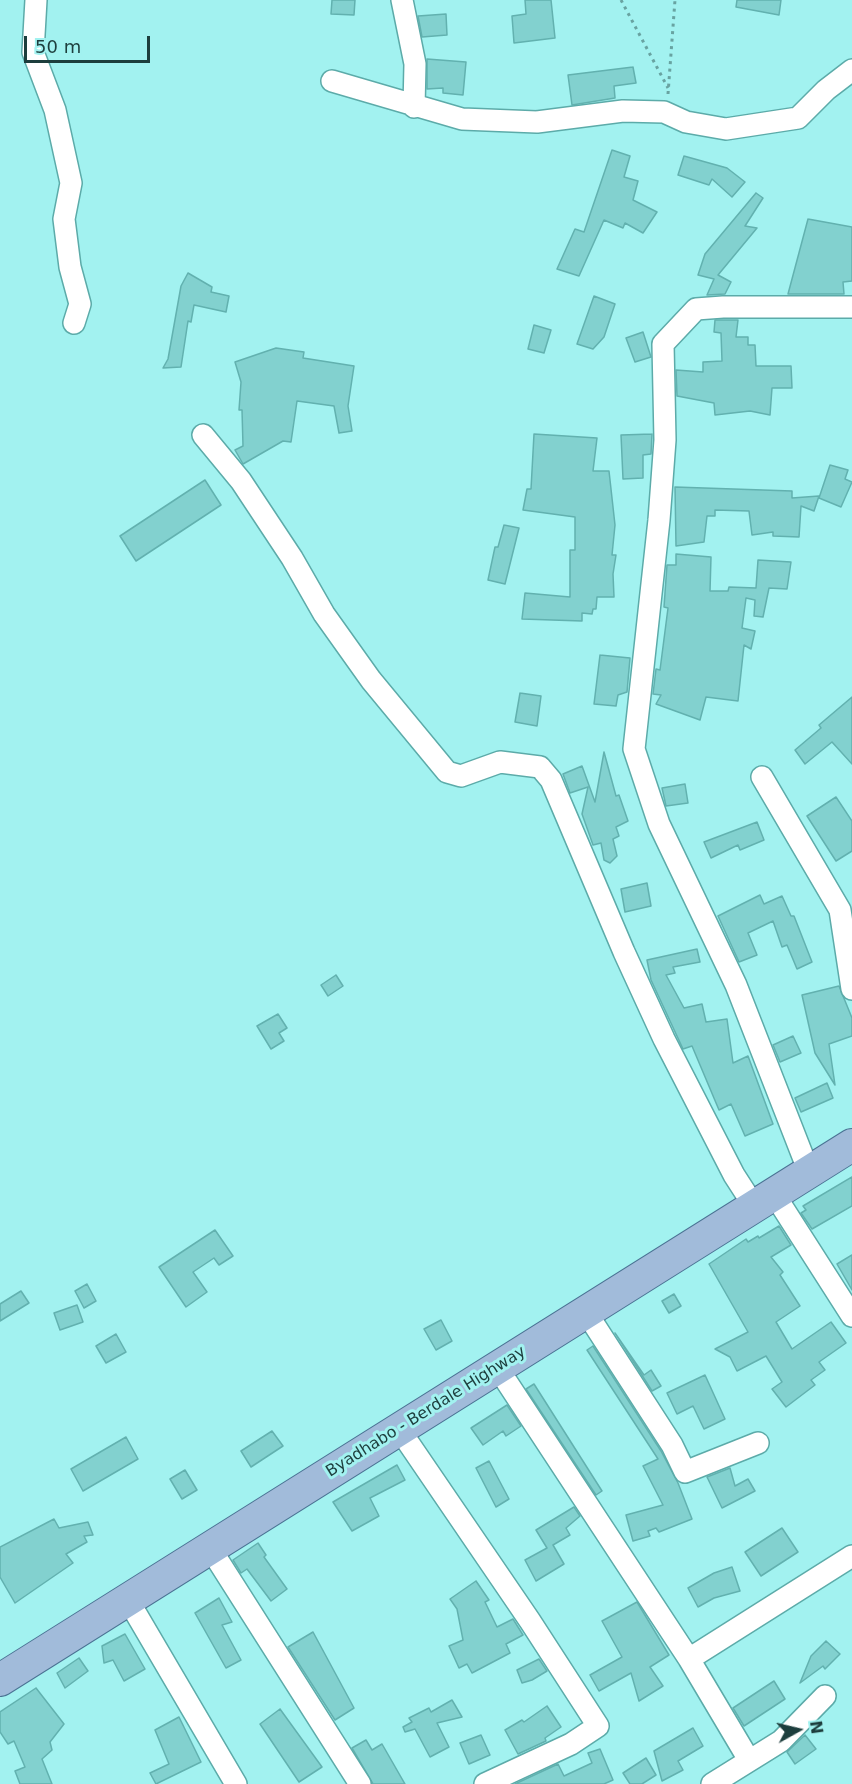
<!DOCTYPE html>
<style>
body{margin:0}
#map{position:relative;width:852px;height:1784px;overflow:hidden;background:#a2f2f0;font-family:"DejaVu Sans",sans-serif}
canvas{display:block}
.north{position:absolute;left:768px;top:1700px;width:60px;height:60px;-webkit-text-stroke:4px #a2f2f0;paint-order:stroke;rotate:82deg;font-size:16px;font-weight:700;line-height:24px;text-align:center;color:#1d3e3d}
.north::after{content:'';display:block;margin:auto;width:21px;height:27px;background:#1d3e3d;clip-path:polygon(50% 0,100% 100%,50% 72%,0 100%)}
.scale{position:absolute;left:24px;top:36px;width:126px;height:27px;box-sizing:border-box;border:3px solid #1d3e3d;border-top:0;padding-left:8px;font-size:18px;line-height:21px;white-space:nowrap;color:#1d3e3d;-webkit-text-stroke:4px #a2f2f0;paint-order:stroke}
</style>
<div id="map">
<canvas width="852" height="1784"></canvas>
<div class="north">N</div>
<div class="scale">50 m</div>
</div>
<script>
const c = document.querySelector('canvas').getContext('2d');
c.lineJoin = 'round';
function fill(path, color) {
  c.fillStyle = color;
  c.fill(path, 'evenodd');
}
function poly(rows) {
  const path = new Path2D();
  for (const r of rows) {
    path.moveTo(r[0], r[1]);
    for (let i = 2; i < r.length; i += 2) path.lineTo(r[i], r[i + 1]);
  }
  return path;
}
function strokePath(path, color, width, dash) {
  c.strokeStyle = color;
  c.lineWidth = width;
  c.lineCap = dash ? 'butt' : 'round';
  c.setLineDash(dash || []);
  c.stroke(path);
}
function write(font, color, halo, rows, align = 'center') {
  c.font = font + ' "DejaVu Sans",sans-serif';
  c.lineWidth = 6;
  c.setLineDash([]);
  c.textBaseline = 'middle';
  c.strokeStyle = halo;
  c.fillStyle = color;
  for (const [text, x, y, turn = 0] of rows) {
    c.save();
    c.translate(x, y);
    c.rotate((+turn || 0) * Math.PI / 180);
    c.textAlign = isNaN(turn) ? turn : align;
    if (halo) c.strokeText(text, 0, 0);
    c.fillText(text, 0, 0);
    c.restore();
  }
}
const building = poly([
 [332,0,355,0,354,15,331,14,332,0],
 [525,0,551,0,555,38,514,43,512,16,526,14,525,0],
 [737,0,781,0,779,15,736,7,737,0],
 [446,14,447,35,422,37,418,16,446,14],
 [427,59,466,62,463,95,443,93,443,88,427,89,427,59],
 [633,67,636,83,614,86,615,98,572,105,568,75,633,67],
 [612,150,630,156,624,177,638,181,633,200,657,212,643,233,625,223,623,228,604,220,579,276,557,269,575,229,584,232,612,150],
 [684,156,727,168,745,182,732,197,712,179,709,185,678,175,684,156],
 [756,193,763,198,745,226,757,228,718,275,731,282,725,294,707,295,714,279,698,275,705,254,756,193],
 [808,219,852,227,852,281,843,282,844,294,788,294,808,219],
 [188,273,212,287,211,292,229,296,226,312,194,305,191,322,188,321,181,367,163,368,168,359,181,286,188,273],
 [594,296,615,304,604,337,593,349,577,344,594,296],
 [715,320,738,320,736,337,748,337,748,345,755,345,756,366,791,366,792,388,772,388,770,415,750,411,715,415,714,403,677,396,676,370,703,372,703,362,722,361,721,333,714,332,715,320],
 [534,325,551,330,544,353,528,349,534,325],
 [643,332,651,357,635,362,626,338,643,332],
 [276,348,304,352,303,358,354,366,348,406,352,431,339,433,334,406,297,401,291,442,283,441,243,464,235,450,243,446,242,410,239,410,241,382,235,362,276,348],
 [534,434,597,438,593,471,609,471,615,525,612,555,616,555,613,574,614,597,597,597,596,609,593,609,592,614,582,613,582,621,522,619,525,593,570,597,570,550,575,550,575,517,523,510,527,489,531,489,534,434],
 [652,434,651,454,643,455,643,478,623,479,621,435,652,434],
 [830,465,848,470,845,479,852,482,841,507,819,498,830,465],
 [205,480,221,505,136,561,120,536,205,480],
 [675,487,792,491,792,498,819,496,814,511,801,506,799,537,773,536,773,532,752,535,749,511,715,510,715,516,707,516,704,542,676,546,675,487],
 [504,525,519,528,505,584,488,580,495,547,498,547,504,525],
 [676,554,711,557,710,591,728,591,729,587,756,588,758,560,791,562,787,589,769,588,763,617,754,616,755,600,746,598,742,628,755,631,751,649,744,645,738,701,706,697,700,720,656,704,661,695,653,694,656,669,660,670,668,608,664,607,667,565,676,565,676,554],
 [600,655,630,658,627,692,618,695,616,706,594,704,600,655],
 [520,693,541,696,537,726,515,722,520,693],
 [852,697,852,764,832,742,805,764,795,750,821,728,819,725,852,697],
 [604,752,616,796,619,795,628,821,616,827,619,836,613,839,617,856,610,863,604,860,601,843,593,845,582,814,588,787,570,793,563,774,582,766,595,802,604,752],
 [685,784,688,803,666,806,662,788,685,784],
 [836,797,852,821,852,851,836,861,807,816,836,797],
 [757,822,764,840,740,850,738,845,711,858,704,842,757,822],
 [647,883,651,906,625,912,621,889,647,883],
 [760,895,764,904,782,896,791,916,794,916,812,962,797,969,787,945,782,947,773,921,748,933,757,955,739,962,718,916,760,895],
 [697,949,700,962,673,967,675,973,666,975,684,1008,702,1004,706,1022,727,1019,733,1063,748,1056,773,1124,745,1136,731,1104,719,1110,692,1046,683,1049,651,980,647,960,697,949],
 [336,975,343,986,328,996,321,985,336,975],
 [839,986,852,1018,852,1036,829,1044,835,1085,815,1053,802,995,839,986],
 [278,1014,287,1028,279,1033,284,1041,271,1049,257,1026,278,1014],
 [793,1036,801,1053,780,1062,773,1045,793,1036],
 [827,1083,833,1098,801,1112,795,1098,827,1083],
 [852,1177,852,1206,812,1229,801,1213,806,1210,803,1206,852,1177],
 [779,1226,791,1245,771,1257,783,1272,780,1275,800,1306,776,1322,792,1349,831,1322,846,1343,819,1362,825,1370,811,1380,815,1385,786,1407,772,1389,782,1382,766,1356,737,1371,730,1357,715,1349,748,1332,709,1264,746,1239,748,1242,758,1236,759,1238,779,1226],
 [215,1230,233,1256,219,1265,214,1258,193,1272,207,1292,186,1307,159,1267,215,1230],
 [852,1255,852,1290,837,1264,852,1255],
 [87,1284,96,1301,84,1308,75,1291,87,1284],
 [21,1291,29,1303,0,1321,0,1304,21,1291],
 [674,1294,681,1306,669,1313,662,1301,674,1294],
 [77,1305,83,1322,60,1330,54,1313,77,1305],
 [441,1320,452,1341,436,1350,424,1329,441,1320],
 [615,1333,644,1375,651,1370,661,1386,652,1391,615,1333],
 [116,1334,126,1352,106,1363,96,1346,116,1334],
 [593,1346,661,1451,678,1483,692,1519,659,1532,656,1528,648,1531,650,1536,633,1541,626,1515,663,1505,643,1466,658,1459,587,1350,593,1346],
 [705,1375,725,1419,704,1429,693,1406,677,1414,667,1393,705,1375],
 [534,1384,602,1491,596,1495,526,1389,534,1384],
 [507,1405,521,1426,506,1436,503,1431,483,1445,471,1428,507,1405],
 [272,1431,283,1446,251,1467,241,1451,272,1431],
 [126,1437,138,1459,83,1491,71,1469,126,1437],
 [489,1461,509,1499,496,1507,476,1468,489,1461],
 [397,1465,405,1480,370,1498,379,1516,352,1531,333,1502,397,1465],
 [730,1468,735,1486,748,1479,755,1491,722,1508,707,1477,730,1468],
 [185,1470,197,1490,182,1499,170,1479,185,1470],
 [574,1507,580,1516,566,1528,570,1535,553,1545,564,1564,536,1581,525,1560,547,1548,536,1530,574,1507],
 [54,1519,59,1528,88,1522,93,1535,84,1536,87,1542,66,1554,73,1563,15,1603,0,1577,0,1547,54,1519],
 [782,1528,798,1552,761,1576,745,1552,782,1528],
 [258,1543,266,1555,264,1557,287,1589,271,1601,247,1569,241,1573,233,1560,258,1543],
 [732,1567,740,1591,714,1598,698,1607,688,1588,714,1573,732,1567],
 [476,1581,489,1600,485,1602,497,1627,513,1619,523,1635,506,1644,510,1653,472,1673,467,1664,459,1668,449,1646,463,1640,457,1609,450,1599,476,1581],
 [219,1598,232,1622,222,1625,241,1660,226,1668,195,1613,219,1598],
 [637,1602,669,1655,650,1667,663,1686,639,1701,631,1673,599,1691,590,1675,622,1657,602,1621,637,1602],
 [313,1632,354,1708,335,1720,288,1647,313,1632],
 [125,1634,145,1669,124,1681,113,1660,104,1663,102,1646,125,1634],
 [826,1641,840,1654,825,1669,823,1666,800,1683,811,1656,826,1641],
 [79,1658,88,1671,65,1688,57,1673,79,1658],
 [539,1659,547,1671,532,1680,522,1683,517,1670,539,1659],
 [774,1681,785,1699,744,1726,733,1708,774,1681],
 [36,1688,64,1724,50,1742,52,1750,42,1759,52,1784,20,1784,15,1771,25,1767,14,1741,8,1744,0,1732,0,1712,36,1688],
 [452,1700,462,1717,437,1723,449,1747,430,1757,415,1729,405,1732,403,1727,412,1722,409,1718,429,1708,431,1712,452,1700],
 [547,1706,561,1727,545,1738,546,1741,518,1754,505,1730,522,1720,524,1722,547,1706],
 [280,1709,322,1767,299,1782,260,1724,280,1709],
 [179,1717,201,1762,156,1784,150,1773,169,1764,155,1730,179,1717],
 [693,1728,703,1746,678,1761,683,1770,662,1781,654,1751,693,1728],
 [481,1735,490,1755,469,1764,460,1743,481,1735],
 [805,1735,816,1749,795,1764,787,1752,805,1735],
 [366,1740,372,1750,382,1744,405,1784,373,1784,352,1748,366,1740],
 [600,1749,613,1780,604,1784,515,1784,558,1764,564,1776,592,1763,588,1753,600,1749],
 [646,1758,656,1775,642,1784,630,1784,623,1773,646,1758]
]);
fill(building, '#82d1cf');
strokePath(building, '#62b1af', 1.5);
const street = poly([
 [36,0,33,52,55,110,71,183,64,219,70,267,80,304,74,323],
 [402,0,415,64,414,107],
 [332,81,462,119,537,122,623,111,664,112,686,122,726,129,798,118,826,90,852,70],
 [203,435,241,481,292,558,324,614,371,680,447,772,461,776,500,762,540,767,551,780,624,952,664,1039,734,1175,754,1206],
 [762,777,840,910,852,989],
 [809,1172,736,985,659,824,634,749,659,520,665,440,663,344,696,309,723,307,852,307],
 [774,1194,852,1316],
 [586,1312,672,1445,685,1472,758,1443],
 [497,1367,689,1659,749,1760],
 [399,1429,530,1621,598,1726,571,1744,485,1784],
 [210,1548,360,1784],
 [128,1600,236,1784],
 [689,1659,852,1556],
 [712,1784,781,1741,825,1696]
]);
const primary = poly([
 [0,1680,852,1145]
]);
strokePath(street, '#5caba9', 24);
strokePath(primary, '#4a7293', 34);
strokePath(poly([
 [621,0,668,88],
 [668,94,675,0]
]), '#68a3a1', 3, [3, 4.5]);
strokePath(street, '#fff', 21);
strokePath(primary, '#a1bbda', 32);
write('16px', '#1d3e3d', '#a2f2f0', [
 ["Byadhabo - Berdale Highway",426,1412,-32]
]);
</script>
